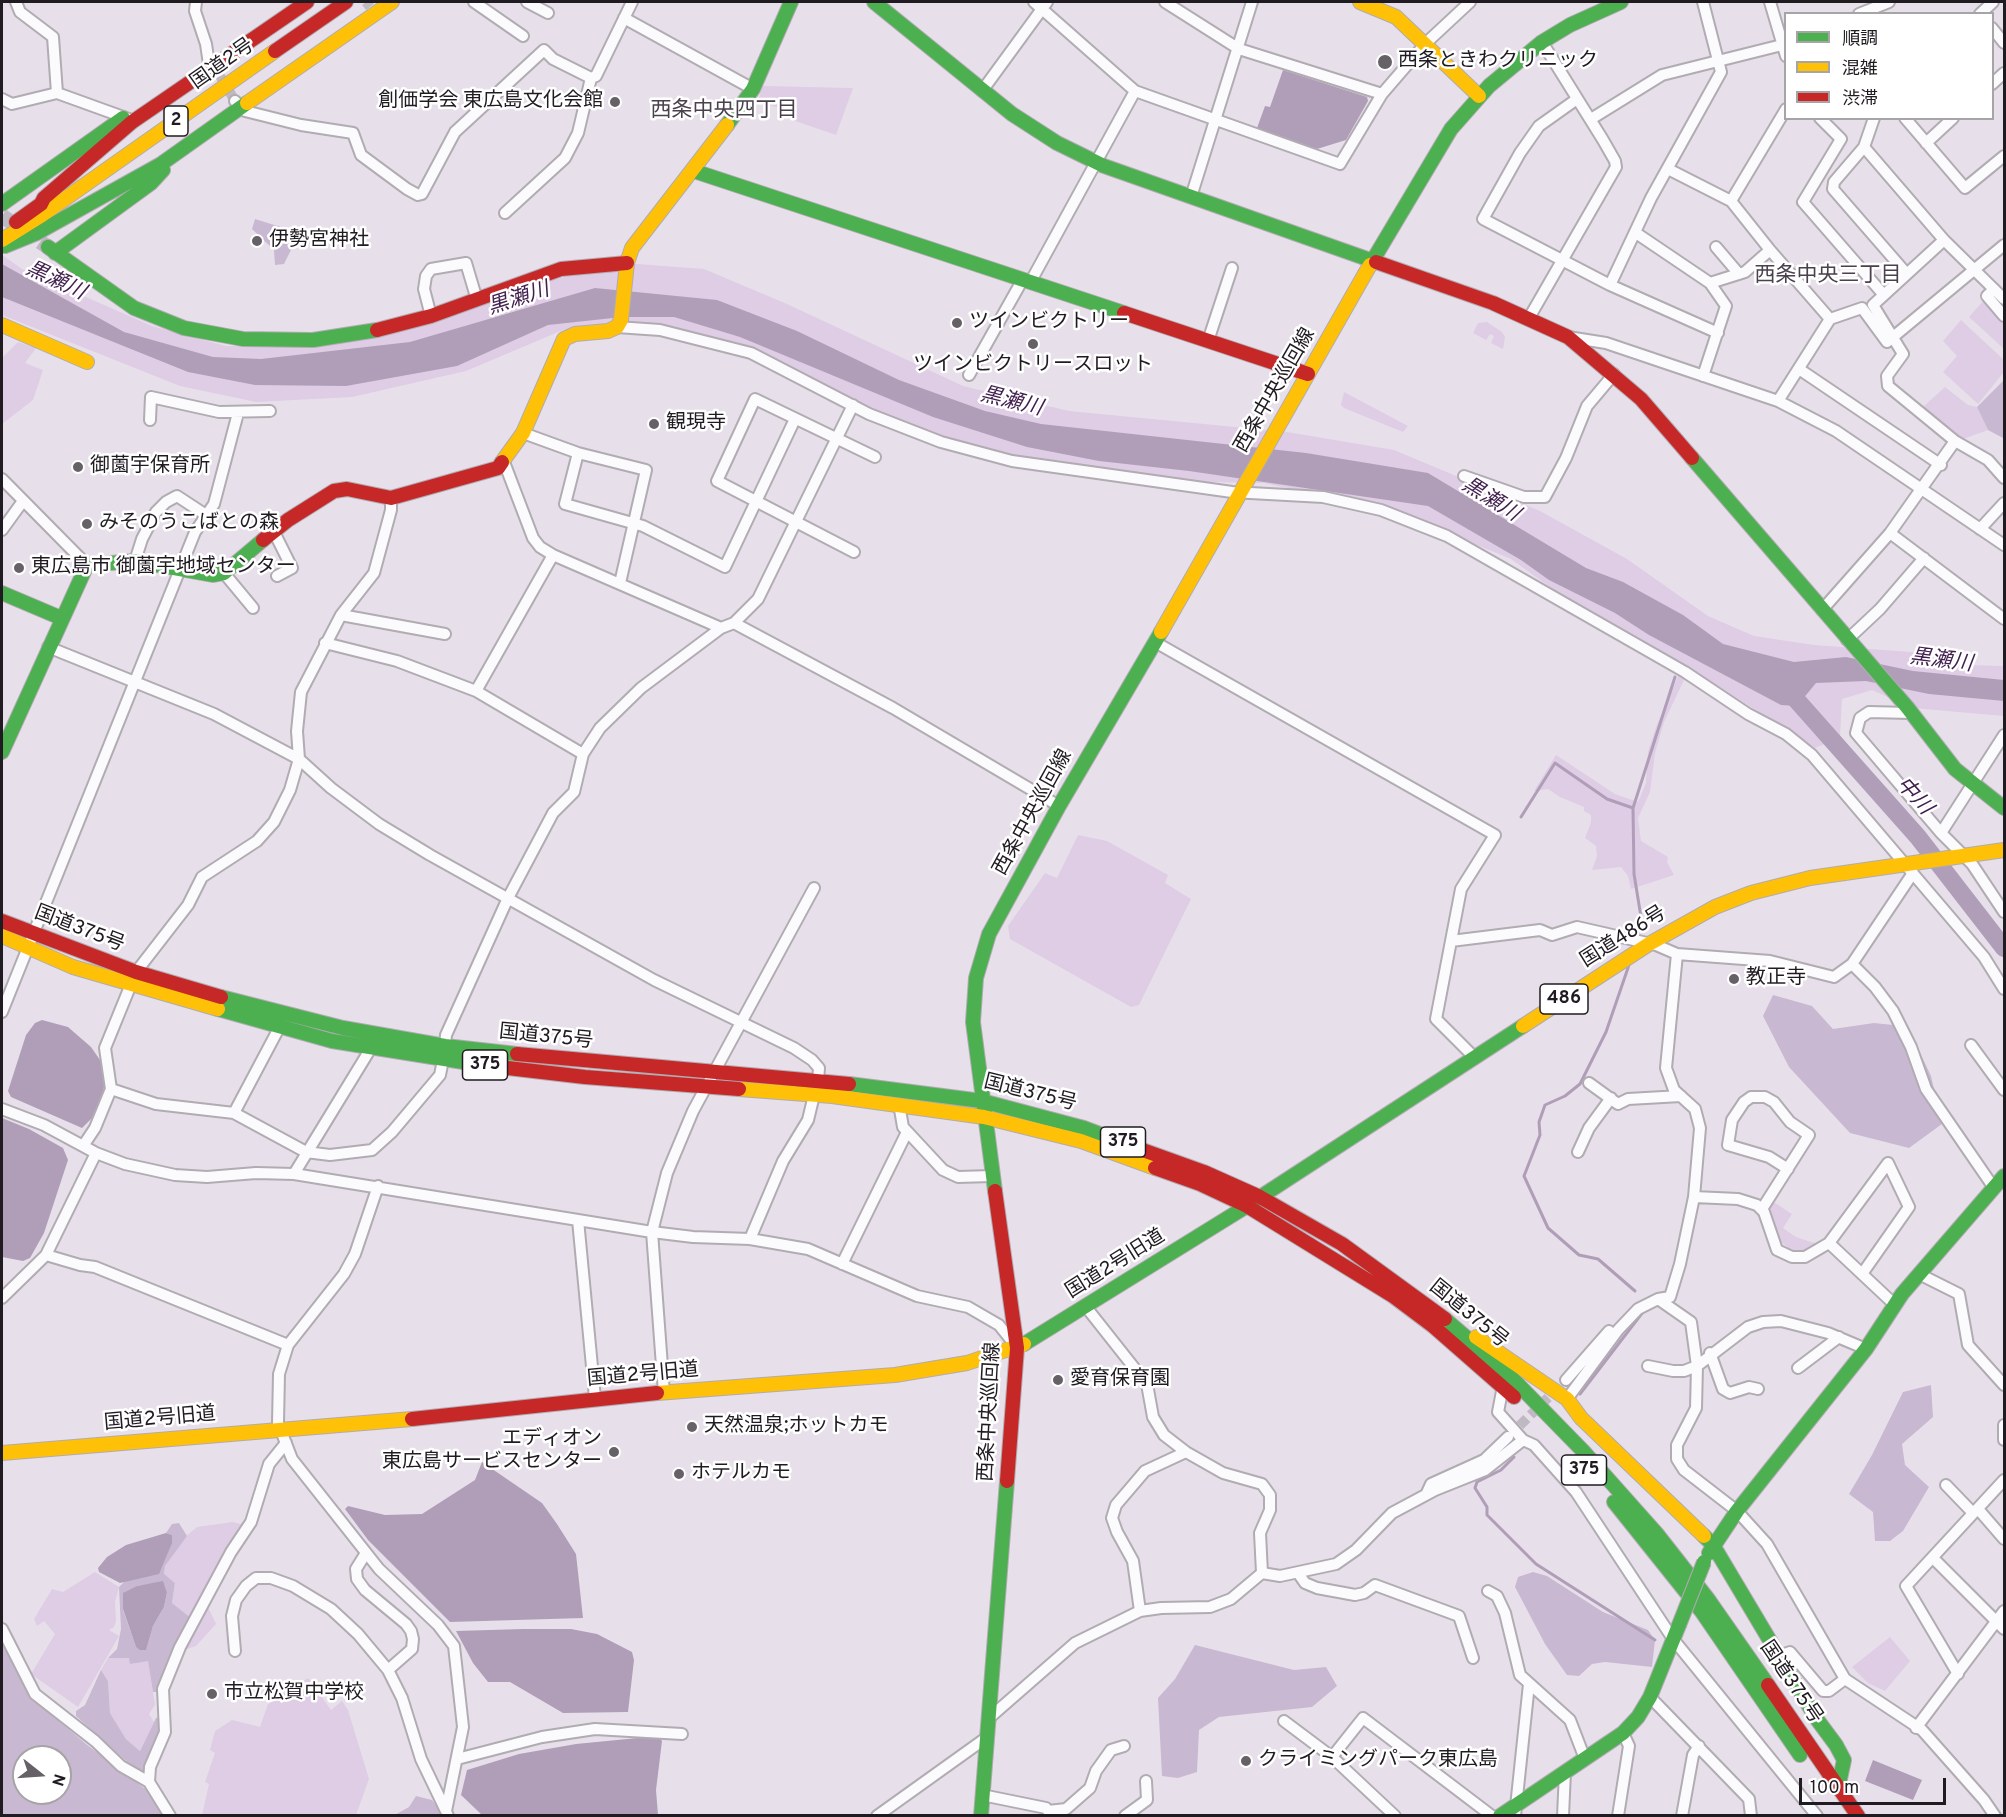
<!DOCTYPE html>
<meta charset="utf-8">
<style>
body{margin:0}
#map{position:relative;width:2006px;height:1817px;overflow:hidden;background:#e7e0ea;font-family:Overpass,"Noto Sans JP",sans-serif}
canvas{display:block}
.frame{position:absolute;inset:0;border:3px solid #201b21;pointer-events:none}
.legend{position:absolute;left:1784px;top:12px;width:210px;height:108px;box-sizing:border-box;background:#fff;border:2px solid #a6a4a6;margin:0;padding:8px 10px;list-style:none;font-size:18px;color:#201b21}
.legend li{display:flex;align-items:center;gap:12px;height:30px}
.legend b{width:30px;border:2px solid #a6a4a6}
.north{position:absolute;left:12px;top:1745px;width:60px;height:60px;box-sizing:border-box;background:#fff;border:2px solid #a6a4a6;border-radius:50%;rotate:107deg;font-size:16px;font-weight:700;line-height:24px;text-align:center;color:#201b21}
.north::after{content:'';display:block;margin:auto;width:21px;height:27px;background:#666067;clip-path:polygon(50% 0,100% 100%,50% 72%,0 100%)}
.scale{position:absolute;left:1799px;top:1778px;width:147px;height:27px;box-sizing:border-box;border:3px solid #201b21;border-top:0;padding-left:8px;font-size:18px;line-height:21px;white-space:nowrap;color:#201b21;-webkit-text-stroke:4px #fff;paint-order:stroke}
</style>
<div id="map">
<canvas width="2006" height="1817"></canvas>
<div class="frame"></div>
<ul class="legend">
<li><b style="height:8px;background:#4caf50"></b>順調</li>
<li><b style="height:8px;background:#ffc107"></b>混雑</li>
<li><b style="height:8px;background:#c62828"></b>渋滞</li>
</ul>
<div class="north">N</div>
<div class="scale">100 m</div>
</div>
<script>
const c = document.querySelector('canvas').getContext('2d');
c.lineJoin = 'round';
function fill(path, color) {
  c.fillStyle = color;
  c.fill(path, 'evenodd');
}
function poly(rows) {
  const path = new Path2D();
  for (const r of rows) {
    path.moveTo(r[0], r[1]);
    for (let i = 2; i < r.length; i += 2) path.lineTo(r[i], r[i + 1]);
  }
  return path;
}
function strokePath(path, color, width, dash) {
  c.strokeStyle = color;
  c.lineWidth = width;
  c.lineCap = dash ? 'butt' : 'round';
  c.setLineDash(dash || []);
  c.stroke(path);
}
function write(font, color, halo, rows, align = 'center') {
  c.font = font + ' Overpass,"Noto Sans JP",sans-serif';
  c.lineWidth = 5;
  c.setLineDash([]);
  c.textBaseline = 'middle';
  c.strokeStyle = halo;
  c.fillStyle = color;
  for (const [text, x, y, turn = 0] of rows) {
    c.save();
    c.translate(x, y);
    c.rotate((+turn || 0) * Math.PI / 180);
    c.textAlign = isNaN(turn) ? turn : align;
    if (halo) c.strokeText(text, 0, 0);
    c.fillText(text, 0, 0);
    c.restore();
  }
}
fill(poly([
 [762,86,853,88,836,135,778,115,780,108,758,102],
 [2,255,22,269,152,326,226,346,333,345,534,285,599,268,637,264,704,269,787,304,963,386,1069,411,1287,432,1394,450,1540,511,1627,559,1708,616,1754,636,1814,645,1911,652,1967,665,2004,666,2004,716,1913,708,1872,690,1842,699,1840,737,1815,748,1698,673,1607,628,1511,559,1395,511,1264,483,1147,481,1039,465,933,438,746,349,690,331,605,324,563,330,466,371,352,397,256,402,180,386,2,315],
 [1985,299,2004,319,2004,349,1969,317],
 [1961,320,2004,360,2004,372,1978,404,1943,372,1957,356,1943,341],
 [1487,322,1502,332,1505,337,1503,349,1491,343,1494,336,1490,334,1486,340,1473,333,1478,323],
 [18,342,36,348,25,363,43,370,33,400,2,424,2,358],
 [1945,387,1968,405,1977,407,1988,430,1963,439,1923,407],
 [1344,392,1408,426,1403,432,1344,408,1341,405],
 [1679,674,1688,679,1684,680,1664,722,1655,753,1650,792,1638,818,1641,841,1668,857,1667,862,1674,875,1631,889,1628,876,1621,867,1592,870,1597,856,1596,846,1585,838,1591,822,1591,815,1584,811,1584,807,1560,797,1548,789,1534,791,1556,755,1615,794,1638,802,1646,783,1648,752,1656,727],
 [1078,835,1107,841,1168,875,1165,883,1191,899,1139,1005,1131,1007,1010,939,1008,926,1045,873,1057,878],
 [1772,1201,1792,1214,1783,1228,1796,1237,1817,1244,1814,1249,1796,1251,1788,1248,1775,1236,1770,1205],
 [233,1522,245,1525,191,1618,172,1603,175,1583,164,1575,165,1566,183,1539,197,1527],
 [95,1572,119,1587,115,1602,116,1621,114,1627,109,1630,119,1636,78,1707,31,1674,55,1634,44,1621,37,1626,34,1619,52,1589,63,1592],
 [208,1607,216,1624,196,1646,187,1649,185,1647,195,1625],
 [1890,1637,1910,1661,1885,1691,1868,1683,1852,1667],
 [108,1658,130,1658,131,1664,148,1660,155,1705,149,1714,154,1722,140,1751,126,1739,110,1713,108,1681,101,1670],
 [308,1678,331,1710,342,1701,348,1710,369,1779,356,1815,202,1815,209,1784,205,1782,215,1753,210,1750,215,1731,232,1720,260,1727,268,1704]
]), '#decde5');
fill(poly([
 [255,219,303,234,304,239,292,248,284,264,275,265,274,250,252,229],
 [2004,380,2004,438,2003,438,1988,430,1977,407],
 [1773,995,1812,1006,1833,1029,1874,1023,1893,1025,1900,1035,1906,1033,1914,1040,1931,1076,1942,1124,1909,1148,1850,1133,1789,1067,1763,1016],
 [1931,1385,1933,1417,1902,1444,1905,1465,1929,1487,1903,1531,1890,1541,1875,1541,1873,1512,1849,1494,1872,1455,1903,1392],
 [179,1523,187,1536,165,1566,164,1574,175,1583,172,1603,191,1618,159,1692,153,1692,148,1661,130,1664,129,1658,108,1658,117,1649,121,1629,119,1587,172,1535,166,1533,172,1524],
 [151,1584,167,1593,164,1607,153,1626,146,1649,136,1647,123,1610,137,1586],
 [1533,1572,1547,1576,1603,1612,1648,1630,1655,1640,1652,1667,1605,1662,1592,1664,1579,1676,1567,1675,1545,1644,1515,1587,1518,1577],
 [2,1639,32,1698,86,1744,156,1797,164,1815,2,1815],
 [24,1757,60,1757,60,1793,24,1793],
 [1195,1645,1294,1670,1326,1667,1337,1686,1312,1707,1219,1717,1199,1730,1197,1772,1178,1778,1162,1776,1158,1698,1175,1679],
 [101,1670,108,1681,110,1713,126,1739,140,1751,156,1718,161,1717,160,1736,146,1759,147,1768,143,1776,76,1716,76,1711,85,1705],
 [416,1796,432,1800,444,1816,393,1816,409,1807]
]), '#c9b8d1');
fill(poly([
 [1283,70,1367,97,1368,101,1346,140,1317,149,1257,128,1265,106,1270,107],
 [2,264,124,332,213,357,261,359,410,342,595,288,717,300,797,331,899,380,985,411,1041,424,1306,453,1428,473,1586,568,1623,582,1683,615,1723,644,1794,662,1846,657,1913,671,2004,680,2004,701,1929,694,1866,681,1816,683,1797,706,1781,705,1649,635,1615,613,1549,580,1521,560,1428,506,1189,471,1099,461,1027,447,933,417,740,337,674,317,622,317,548,325,457,366,346,386,255,385,188,372,2,297],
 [42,1020,68,1027,91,1047,100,1060,105,1080,103,1093,92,1118,82,1128,11,1097,8,1091,26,1035,35,1023],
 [2,1118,29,1129,63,1148,68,1160,44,1233,30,1258,23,1261,2,1257],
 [482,1462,542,1503,557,1524,576,1554,583,1618,450,1622,368,1540,345,1509,348,1506,385,1515,422,1514,475,1480],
 [166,1533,172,1535,172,1543,159,1574,120,1583,99,1572,98,1568,107,1557,126,1545],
 [163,1581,167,1593,164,1607,153,1626,146,1650,140,1650,136,1647,123,1609,123,1593,137,1586],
 [523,1629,571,1629,597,1634,632,1652,634,1660,628,1712,563,1713,510,1682,488,1682,473,1663,456,1631],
 [658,1736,662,1741,656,1790,658,1815,482,1815,461,1795,467,1770,519,1754,576,1744],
 [1873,1760,1922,1780,1913,1800,1865,1781]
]), '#b09eb9');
strokePath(poly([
 [1521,817,1555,763,1607,799,1633,808],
 [1638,936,1641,917,1634,874,1633,808,1675,677],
 [1629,965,1606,1032,1580,1084,1565,1096,1545,1105,1539,1122,1540,1135,1524,1176,1548,1228,1579,1255,1598,1259,1635,1291],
 [1580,1394,1643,1312],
 [1514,1457,1501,1470,1477,1482,1475,1488,1487,1507,1487,1515,1536,1564,1655,1640]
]), '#b09eb9', 3);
strokePath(poly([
 [1785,687,1918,837,2004,948]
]), '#b09eb9', 18);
strokePath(poly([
 [366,2,370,7],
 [220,76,235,101],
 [1509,1436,1566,1380]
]), '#bfb9c2', 10, [10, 5]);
strokePath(poly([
 [2,216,48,247]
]), '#bfb9c2', 15, [15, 8]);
const street = poly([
 [16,2,20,12,53,37,57,93],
 [196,2,195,11,206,44,210,71],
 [474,2,523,36],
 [527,2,548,13],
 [1034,2,1135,91,1340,164,1382,94,1426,43,1470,2],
 [1165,2,1239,49,1382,94],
 [1770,2,1786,56],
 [1859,14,1889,2],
 [1980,14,1993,2],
 [624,18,753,89],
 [1992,28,2004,43],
 [1992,84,2004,73],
 [982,91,1047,2],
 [2,99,12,104,57,93,129,119],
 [1577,99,1539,126,1520,153,1483,219,1610,285,1718,333],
 [235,101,245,111,301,125,353,133,361,155,407,189,418,195,422,194,455,132,544,50,553,59,591,78,596,76,632,2],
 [1820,118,1841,139,1803,202,1883,294],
 [1874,118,1864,147,1834,182,1833,189,1906,273],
 [1905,118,1965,188,2004,156],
 [1591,119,1662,75,1786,44],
 [1926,143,1953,118],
 [1864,147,1944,240,2004,299],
 [1668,169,1731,201,1770,250,1745,272,1710,283],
 [1191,197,1252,2],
 [1731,201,1786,109],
 [505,213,565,158,578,133,591,78],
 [1636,233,1710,283,1726,306,1703,376],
 [1716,247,1739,274],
 [1770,250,1830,319],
 [1031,281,1135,91],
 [1610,285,1651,198,1721,72,1703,2],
 [1994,289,1987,296,2004,316],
 [431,316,424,289,426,276,431,269,466,263,477,300],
 [1529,318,1616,167,1615,161,1603,140,1542,42],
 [617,327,660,330,751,353,869,414,941,442,1012,461,1232,492,1323,497,1381,510,1447,536,1685,672,1748,714,1786,734,1812,755,1984,957,2004,989],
 [1568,337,1606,343,1778,401,1836,431,2004,545],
 [1208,341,1232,268],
 [1799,369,1941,465],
 [969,375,1023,279],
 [1778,401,1830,319,1862,308,1887,342,2004,245],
 [150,420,151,397,219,412,270,411],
 [523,433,578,453,646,470,620,583],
 [1955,441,1988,460,2004,478],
 [578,453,565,504,643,526,725,567,795,419],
 [504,462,533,538,540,547,553,555,721,628],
 [1464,476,1524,497,1545,497,1566,458,1587,406,1614,374],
 [2,479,87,565],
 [1980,529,2004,503],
 [2,530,23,501],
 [274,532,292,568,277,576],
 [1890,533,2004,619],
 [854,552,717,481,755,399,875,457],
 [135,561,142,539,156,512,166,502,177,496,206,515],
 [224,573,253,608],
 [1822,610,1890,533,1955,441,1888,386,1887,376,1903,354,1873,305,1944,240],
 [341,615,445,634],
 [734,623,893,708,1059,806],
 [1847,640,1880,609,1924,558],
 [1155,642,1495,835,1461,889,1436,1019,1474,1057],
 [325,643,397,661,476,691,583,754],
 [48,647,214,714,299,759,331,788,379,824,430,855,654,980,794,1048,812,1060,819,1068,818,1081],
 [476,691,553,555],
 [1910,713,1869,712,1860,718,1856,733,1941,833,1972,864,2004,912],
 [1941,833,2004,735],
 [1451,941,1540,930,1552,935,1577,927,1656,945,1677,954,1666,1068,1674,1090,1695,1109,1700,1128,1694,1197,1680,1264,1670,1297,1658,1299,1638,1309,1618,1330,1567,1399],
 [1677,954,1770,961,1834,977,1852,964,1913,873],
 [1852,964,1875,987,1893,1011,1911,1047,1926,1089,1994,1188],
 [2,1012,195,532,214,504,238,413],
 [1971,1045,2004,1090],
 [445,1046,446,1035,508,898,553,813,574,792,583,754,600,728,641,688,721,628,734,623,758,599,853,405],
 [1589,1083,1618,1104,1628,1099,1681,1096],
 [111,1089,156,1104,234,1113,279,1028],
 [899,1104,903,1127,943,1170,958,1177,992,1176],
 [2,1109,44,1125,96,1153,125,1164,175,1175,207,1177,256,1173,294,1174,652,1232,693,1237,750,1239,808,1249,917,1296,968,1307,999,1325,1015,1345],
 [234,1113,306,1152,330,1155,372,1150,392,1132,440,1075,443,1060],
 [83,1146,95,1128,111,1089,105,1048,136,972,188,905,202,877,257,841,274,822,290,790,299,759,297,731,301,692,341,615,374,573,391,510,391,498],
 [1578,1152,1589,1128,1611,1098],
 [294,1174,371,1048],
 [378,1186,355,1254,344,1274,288,1345,279,1374,278,1423,292,1459,379,1569,438,1625,454,1646,463,1727,446,1811,448,1816],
 [1694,1197,1738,1199,1757,1205,1764,1212,1777,1250,1792,1257,1805,1257,1829,1243,1894,1304],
 [1762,1209,1809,1135,1790,1122,1774,1102,1765,1097,1751,1097,1744,1102,1732,1120,1728,1145,1769,1157,1788,1169],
 [578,1220,595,1398],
 [750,1239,783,1161,808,1120,814,1095],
 [1829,1243,1888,1163,1909,1207,1862,1274],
 [46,1255,80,1265,95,1267,288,1345],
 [842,1264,907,1132],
 [1919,1274,1959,1294,1968,1345,2004,1385],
 [2,1298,46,1255,96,1153],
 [1086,1307,1147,1384,1153,1417,1164,1435,1186,1452,1223,1473,1262,1484,1270,1495,1270,1510,1260,1533,1262,1573],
 [1866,1349,1828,1333,1781,1321,1763,1322,1748,1327,1697,1366,1696,1408,1677,1445,1677,1459,1684,1470,1737,1511,1767,1544,1845,1679,1922,1730,1984,1800,1995,1816],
 [1710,1353,1723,1389,1730,1393,1749,1387,1758,1389],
 [1648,1366,1673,1371,1684,1371,1697,1366,1691,1322,1658,1299],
 [1798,1368,1839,1337],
 [1566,1380,1609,1331],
 [1503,1386,1498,1412,1523,1440,1534,1445,1576,1492,1673,1639,1817,1816],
 [664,1393,652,1232,667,1173,693,1111,814,888],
 [2004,1425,2004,1440],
 [1946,1485,1973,1513],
 [1426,1495,1431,1484,1484,1460,1508,1437],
 [1978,1509,2004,1539],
 [366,1553,356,1569,357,1579,365,1590,406,1624,411,1631,413,1639,412,1649,388,1670],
 [1933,1558,2004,1629],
 [1298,1573,1305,1583,1317,1588,1355,1595,1364,1593,1375,1585,1459,1616,1473,1658],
 [1488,1591,1497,1596,1505,1613,1520,1675,1570,1720,1585,1759],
 [1140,1611,1133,1561,1117,1532,1112,1518,1116,1505,1145,1471,1186,1452],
 [2,1629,35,1694,95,1741,121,1766,149,1782,170,1816],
 [235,1651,232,1616,236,1600,246,1586,256,1578,271,1578,293,1586,331,1609,358,1634,388,1670,402,1698,421,1759,446,1811],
 [1779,1656,1790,1652,1823,1691,1829,1691,1845,1679],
 [1958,1674,1906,1586,2004,1480],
 [1650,1697,1749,1799,1751,1816],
 [988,1719,1075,1643,1140,1611,1161,1608,1210,1607,1231,1599,1262,1573,1280,1576,1336,1564,1356,1550,1392,1513,1435,1490,1485,1470,1523,1440],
 [1284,1721,1332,1757,1395,1816],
 [1916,1728,2004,1611],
 [1332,1757,1363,1718,1492,1816],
 [457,1759,542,1737,595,1729,682,1734],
 [149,1782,150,1767,165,1732,163,1689,180,1647,231,1552,251,1522,269,1464,286,1443],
 [982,1795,1046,1808,1052,1815],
 [1048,1811,1066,1809,1090,1788,1096,1771,1111,1750,1124,1746],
 [877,1816,986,1738],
 [1125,1816,1147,1800,1146,1781],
 [1515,1816,1529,1684],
 [1563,1816,1565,1772],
 [1618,1816,1629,1746,1623,1733],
 [1682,1816,1693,1755,1699,1746]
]);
const fast = poly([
 [874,2,1012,114,1057,143,1104,166,1376,262],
 [727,125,753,89,791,2],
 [694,171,1124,313],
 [2,204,123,118],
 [5,246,37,233,161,164,247,103],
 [48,247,134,308,184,328,243,339,313,340,377,330],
 [55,253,151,183,163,170,162,167],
 [1370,265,1451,129,1489,86,1542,42,1570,25,1621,2],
 [1692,458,1907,707,1955,769,2004,808],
 [2,593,61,618],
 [2,752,87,565,135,561,213,575,224,573,263,540],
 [221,997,343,1028,445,1046,517,1054],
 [218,1009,332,1041,482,1065],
 [849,1084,982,1101,1084,1128,1137,1148],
 [995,1191,973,1022,976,978,989,934,1059,806,1161,632],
 [1251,1203,1523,1026],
 [1445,1319,1503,1369,1584,1452,1657,1534,1708,1599,1768,1685],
 [1024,1344,1247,1206],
 [1614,1502,1702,1612,1800,1755],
 [1704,1536,1713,1545,1816,1718,1836,1745,1844,1760,1838,1788],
 [1709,1553,1737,1511,1866,1349,1902,1294,2004,1176],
 [981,1816,1007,1481],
 [1500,1816,1623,1733,1638,1717,1650,1697,1679,1625]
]);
const slow = poly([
 [1360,2,1396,17,1479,96],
 [247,103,392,2],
 [2,240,42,215,275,51],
 [2,325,87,362],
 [502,462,523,433,564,339,575,334,608,331,617,327,621,320,627,263,632,248,727,125],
 [1161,632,1370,265],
 [2,936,73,967,218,1009],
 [1523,1026,1649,944,1715,907,1751,893,1810,878,2004,850],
 [739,1089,832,1096,984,1117,1081,1141,1155,1168],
 [1476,1337,1567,1399,1581,1418,1704,1536],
 [657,1393,895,1375,967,1363,1024,1344],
 [2,1453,412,1419]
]);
const jam = poly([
 [275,51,346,2],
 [16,222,41,204,44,198,132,122,307,2],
 [1376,262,1493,303,1568,337,1641,399,1692,458],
 [1124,313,1308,374],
 [377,330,431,316,561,269,627,263],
 [263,540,288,520,334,491,347,489,391,498,498,468,502,462],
 [2,921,136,972,221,997],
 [517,1054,849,1084],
 [482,1065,585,1077,739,1089],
 [1137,1148,1204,1172,1260,1197,1342,1244,1445,1319],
 [1155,1168,1200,1184,1247,1206,1393,1296,1433,1326,1514,1397],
 [995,1191,1017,1348,1007,1481],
 [412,1419,657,1393],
 [1768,1685,1858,1816]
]);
strokePath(street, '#b1abb2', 14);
strokePath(fast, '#b1abb2', 16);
strokePath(slow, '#b1abb2', 16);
strokePath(jam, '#b1abb2', 16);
strokePath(street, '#fbfafc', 10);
strokePath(fast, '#4caf50', 14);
strokePath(slow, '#ffc107', 14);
strokePath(jam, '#c62828', 14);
const fastBridge = poly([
 [1679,1625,1704,1562]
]);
strokePath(fastBridge, '#b1abb2', 16, []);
strokePath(fastBridge, '#4caf50', 14);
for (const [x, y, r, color] of [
 [1385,62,8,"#666067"],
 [615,102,6,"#666067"],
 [257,241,6,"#666067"],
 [957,323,6,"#666067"],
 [1033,344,6,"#666067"],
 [654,424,6,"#666067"],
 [78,467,6,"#666067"],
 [87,524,6,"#666067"],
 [19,568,6,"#666067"],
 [1734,979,6,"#666067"],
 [1058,1380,6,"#666067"],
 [692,1427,6,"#666067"],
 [614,1452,6,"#666067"],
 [679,1474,6,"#666067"],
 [212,1694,6,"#666067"],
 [1246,1761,6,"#666067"]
]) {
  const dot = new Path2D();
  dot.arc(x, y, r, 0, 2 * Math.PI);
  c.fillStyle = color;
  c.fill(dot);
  strokePath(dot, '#fff', 2);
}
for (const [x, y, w] of [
 [176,121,24],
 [1564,999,48],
 [485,1065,45],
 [1123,1142,45],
 [1584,1470,45]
]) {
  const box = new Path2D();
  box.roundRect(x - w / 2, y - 15, w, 30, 4.5);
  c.fillStyle = '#fff';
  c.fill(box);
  strokePath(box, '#201b21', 1.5);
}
write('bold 18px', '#201b21', null, [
 ["2",176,121],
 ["486",1564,999],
 ["375",485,1065],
 ["375",1123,1142],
 ["375",1584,1470]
]);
write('20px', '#201b21', '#fff', [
 ["西条ときわクリニック",1398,62],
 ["創価学会 東広島文化会館",603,102,"right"],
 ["伊勢宮神社",269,241],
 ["ツインビクトリー",969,323],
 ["ツインビクトリースロット",1033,366,"center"],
 ["観現寺",666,424],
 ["御薗宇保育所",90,467],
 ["みそのうこばとの森",99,524],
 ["東広島市 御薗宇地域センター",31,568],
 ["教正寺",1746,979],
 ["愛育保育園",1070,1380],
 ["天然温泉;ホットカモ",704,1427],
 ["エディオン",602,1440,"right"],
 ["東広島サービスセンター",602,1463,"right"],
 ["ホテルカモ",691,1474],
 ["市立松賀中学校",224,1694],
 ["クライミングパーク東広島",1258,1761]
], 'left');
write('20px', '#201b21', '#fff', [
 ["国道2号",223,65,-35],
 ["西条中央巡回線",1276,391,-60],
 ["西条中央巡回線",1034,813,-61],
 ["国道375号",79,930,21],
 ["国道486号",1624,938,-32],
 ["国道375号",546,1038,6],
 ["国道375号",1030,1094,14],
 ["国道2号旧道",1116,1265,-32],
 ["国道375号",1468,1315,39],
 ["国道2号旧道",643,1376,-5],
 ["西条中央巡回線",991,1412,-87],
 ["国道2号旧道",160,1420,-5],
 ["国道375号",1790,1683,56]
]);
write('21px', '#4a414e', '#fff', [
 ["西条中央四丁目",724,112],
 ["西条中央三丁目",1828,277]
]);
write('italic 21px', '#401e4d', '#fff', [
 ["黒瀬川",55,282,25],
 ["黒瀬川",519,300,-18],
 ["黒瀬川",1011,403,14],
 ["黒瀬川",1490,501,32],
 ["黒瀬川",1941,662,7],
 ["中川",1913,797,48]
]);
</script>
